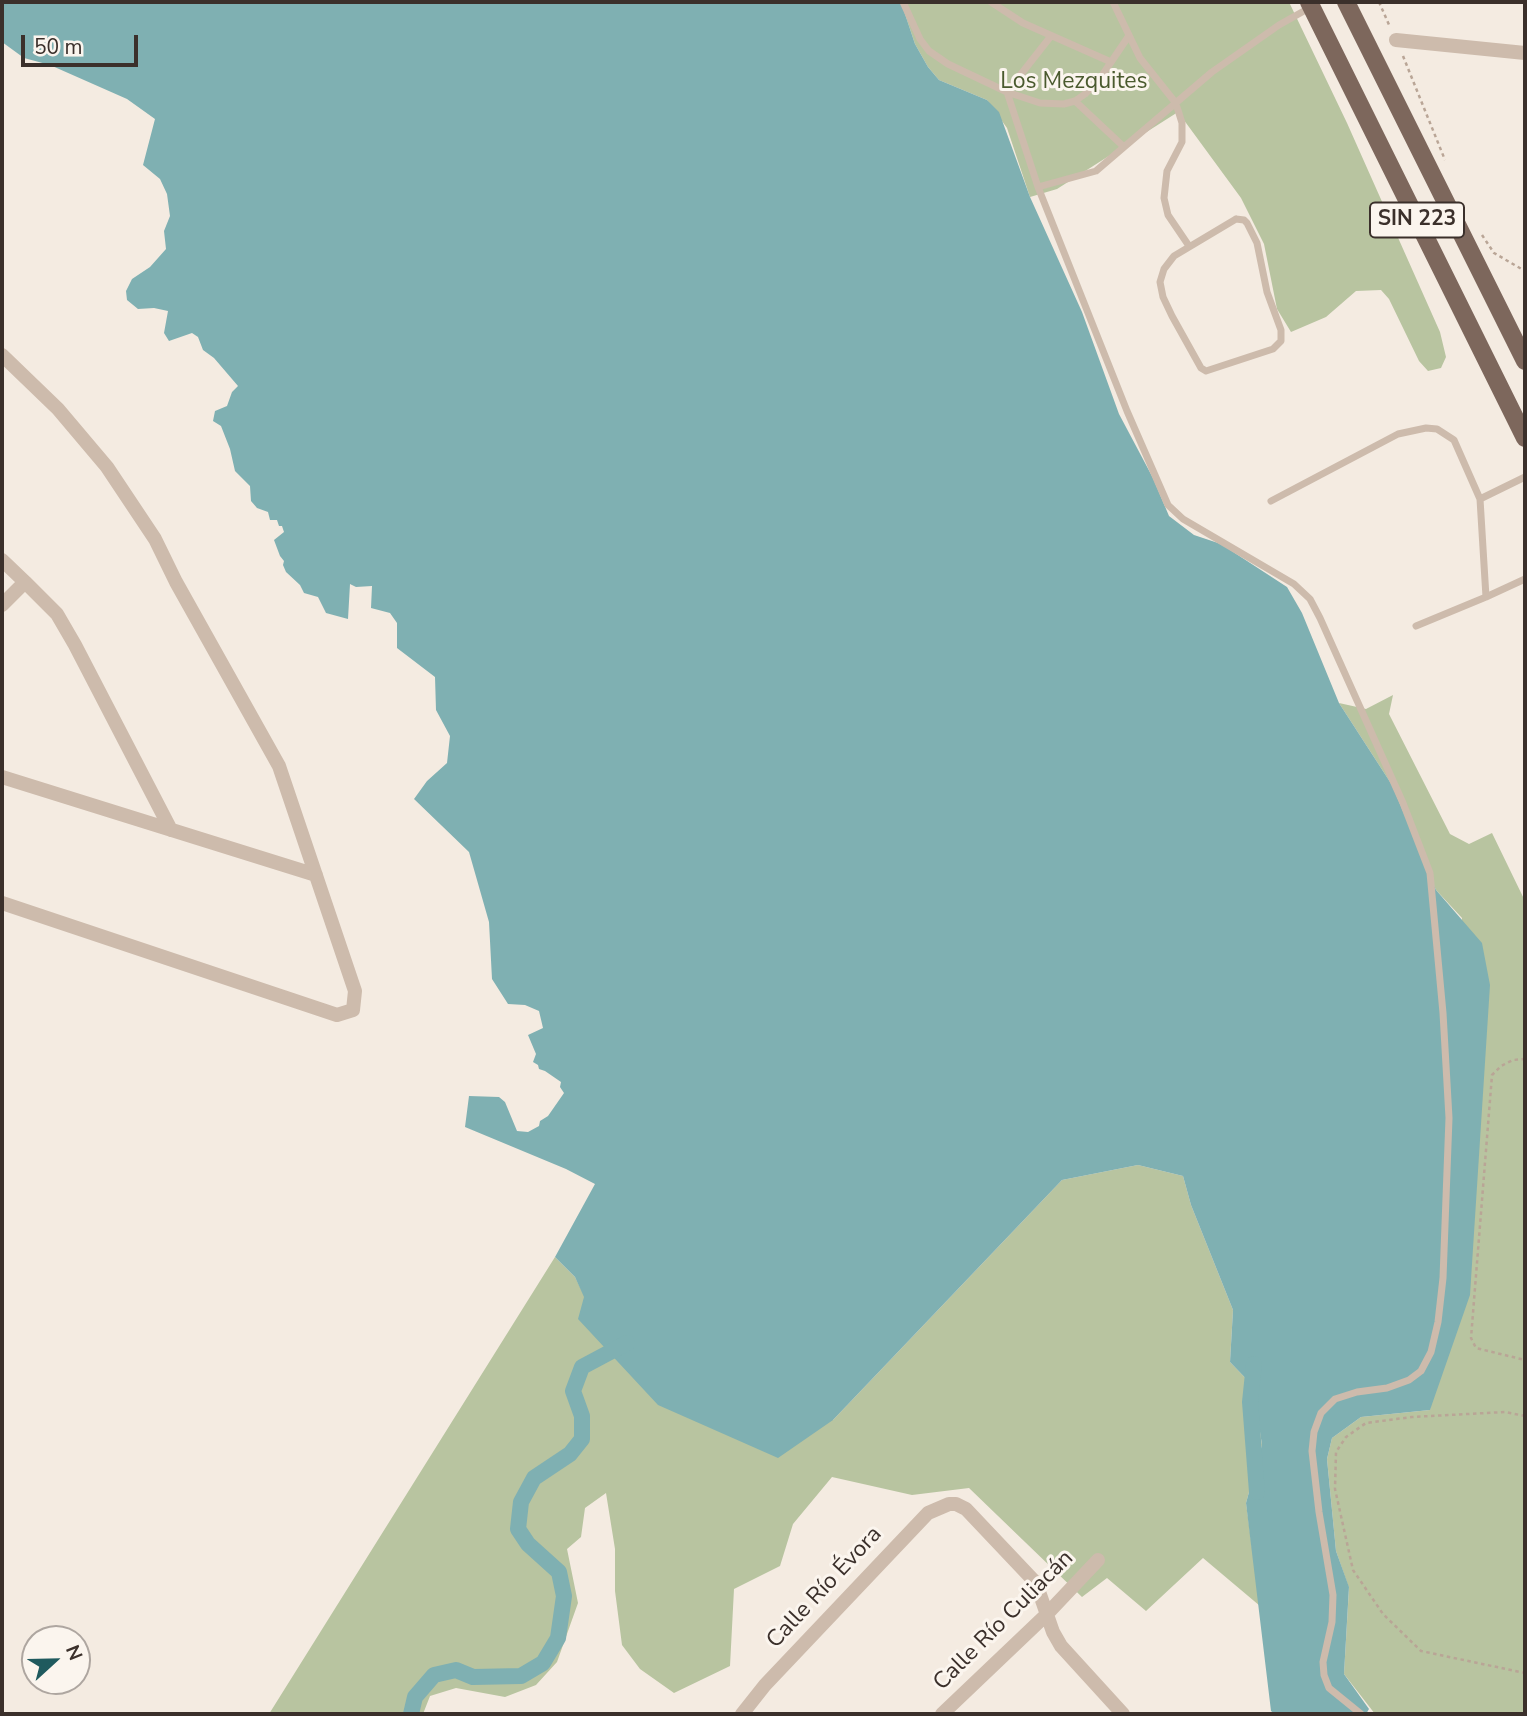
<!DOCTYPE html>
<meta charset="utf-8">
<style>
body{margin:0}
#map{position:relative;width:1527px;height:1716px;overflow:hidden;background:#f4ebe1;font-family:"Nunito Sans",sans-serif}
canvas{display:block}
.frame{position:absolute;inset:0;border:4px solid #3b302b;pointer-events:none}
.north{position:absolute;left:21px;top:1625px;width:70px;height:70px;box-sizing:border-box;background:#fbf5ee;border:2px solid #aea6a0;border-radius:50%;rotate:68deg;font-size:19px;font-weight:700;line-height:28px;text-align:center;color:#3b302b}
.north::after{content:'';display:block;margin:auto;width:24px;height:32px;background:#1f5a5e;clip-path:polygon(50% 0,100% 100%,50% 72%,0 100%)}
.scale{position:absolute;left:21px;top:35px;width:117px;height:32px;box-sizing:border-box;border:4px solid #3b302b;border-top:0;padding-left:9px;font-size:21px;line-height:24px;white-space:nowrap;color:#3b302b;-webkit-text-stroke:5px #fbf5ee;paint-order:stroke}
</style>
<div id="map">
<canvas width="1527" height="1716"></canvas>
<div class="frame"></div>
<div class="north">N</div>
<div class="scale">50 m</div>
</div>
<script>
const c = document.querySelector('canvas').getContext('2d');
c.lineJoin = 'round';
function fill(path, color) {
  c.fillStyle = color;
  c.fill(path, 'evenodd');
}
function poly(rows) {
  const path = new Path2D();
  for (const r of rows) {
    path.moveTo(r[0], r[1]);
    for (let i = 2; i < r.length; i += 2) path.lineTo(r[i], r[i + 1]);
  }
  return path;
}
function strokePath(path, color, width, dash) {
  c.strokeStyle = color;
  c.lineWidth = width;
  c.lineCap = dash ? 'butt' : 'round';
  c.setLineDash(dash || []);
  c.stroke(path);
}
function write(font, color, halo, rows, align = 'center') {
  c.font = font + ' "Nunito Sans",sans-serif';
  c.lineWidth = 6;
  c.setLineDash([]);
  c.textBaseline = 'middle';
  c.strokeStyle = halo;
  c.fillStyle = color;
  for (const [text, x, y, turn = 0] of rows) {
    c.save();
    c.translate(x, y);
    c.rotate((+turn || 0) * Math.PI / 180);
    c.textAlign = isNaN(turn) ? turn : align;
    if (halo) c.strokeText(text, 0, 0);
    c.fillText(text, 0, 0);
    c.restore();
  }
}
fill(poly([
 [901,2,1289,2,1347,123,1440,332,1446,357,1441,368,1428,371,1419,361,1389,299,1381,290,1356,291,1326,317,1291,332,1277,309,1264,244,1241,198,1178,112,1057,189,1030,197,1007,128,987,100,939,80,928,67,915,44],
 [1393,695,1389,714,1450,834,1469,844,1492,833,1525,901,1525,1714,1375,1714,1344,1674,1349,1588,1336,1551,1327,1459,1332,1438,1361,1417,1430,1410,1462,918,1436,890,1392,785,1339,703,1366,709],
 [1138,1165,1183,1176,1191,1205,1233,1310,1230,1362,1253,1386,1262,1445,1246,1503,1260,1606,1203,1558,1146,1611,1107,1578,1082,1597,969,1488,912,1495,832,1477,793,1524,780,1566,734,1589,730,1666,674,1693,640,1669,622,1645,615,1591,615,1549,606,1493,585,1508,581,1537,567,1549,578,1603,557,1662,536,1685,505,1697,456,1688,430,1696,423,1714,269,1714,555,1257,575,1277,585,1297,833,1420,1062,1180]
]), '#b8c4a0');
fill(poly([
 [2,2,901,2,915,44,928,67,939,80,987,100,999,112,1030,197,1082,312,1119,414,1153,478,1169,516,1194,535,1221,544,1287,587,1302,613,1339,703,1392,785,1436,890,1482,943,1490,985,1470,1295,1430,1410,1361,1417,1332,1438,1327,1459,1336,1551,1349,1587,1344,1674,1369,1709,1366,1714,1275,1714,1271,1711,1246,1503,1262,1445,1253,1386,1230,1362,1233,1310,1191,1205,1183,1176,1138,1165,1062,1180,833,1420,778,1458,658,1405,578,1319,584,1297,575,1277,555,1257,595,1184,566,1169,465,1127,469,1096,499,1097,505,1102,517,1131,528,1132,539,1126,540,1121,548,1116,564,1093,560,1087,561,1082,545,1071,539,1069,538,1065,533,1062,536,1054,528,1035,543,1028,539,1011,525,1005,508,1004,492,979,489,922,469,852,414,799,427,781,447,763,450,736,436,710,435,677,397,648,397,623,390,613,371,608,372,586,356,587,350,584,348,619,326,613,318,597,304,593,300,585,286,572,283,565,284,561,280,556,274,540,284,532,282,526,279,526,277,520,270,520,268,512,257,508,251,501,250,486,235,471,230,449,221,426,213,421,215,411,227,406,232,392,238,386,214,358,203,350,198,337,192,333,169,341,164,333,168,311,154,308,138,309,127,300,126,291,132,279,150,267,166,249,164,231,170,216,167,194,160,179,143,165,155,119,127,99,50,65,24,58,2,42]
]), '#7fb0b2');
strokePath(poly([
 [1254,1364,1250,1402,1257,1492],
 [411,1714,415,1697,434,1675,456,1670,473,1677,521,1676,543,1663,558,1638,564,1596,559,1572,528,1544,518,1529,521,1502,534,1478,570,1454,582,1439,582,1416,573,1391,582,1367,627,1343]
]), '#7fb0b2', 16);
strokePath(poly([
 [1379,2,1390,27],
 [1403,56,1445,160],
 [1482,235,1494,253,1525,271],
 [1525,1059,1513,1060,1501,1066,1492,1075,1471,1338,1476,1348,1525,1360],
 [1525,1416,1505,1412,1412,1417,1366,1423,1346,1437,1336,1452,1335,1489,1353,1570,1383,1614,1421,1651,1525,1673]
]), '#b9a596', 2.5, [3.5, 3.5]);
strokePath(poly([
 [903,2,920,39,929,51,948,64,1007,92,1040,103,1064,104,1075,101,1085,94,1101,77,1128,37],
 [991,2,1023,23,1111,62],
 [1113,2,1140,58,1175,102,1178,110,1182,123,1182,142,1167,171,1164,198,1168,215,1189,246],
 [1051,36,1007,92,1038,187,1096,171,1124,147],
 [1075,101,1124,147,1212,72,1279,25,1311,7],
 [1038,187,1127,411,1168,505,1183,519,1294,584,1310,599,1320,618,1403,803,1430,873,1443,1013,1449,1118,1443,1278,1438,1322,1431,1352,1421,1371,1409,1380,1387,1388,1357,1392,1335,1399,1321,1413,1314,1432,1312,1451,1319,1512,1333,1595,1332,1622,1323,1662,1324,1675,1329,1688,1361,1714],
 [1236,219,1244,220,1247,223,1257,243,1267,292,1281,330,1281,341,1273,349,1206,371,1201,368,1172,316,1163,297,1160,282,1164,269,1174,256,1236,219],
 [1480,499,1525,477],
 [1271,501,1398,434,1426,428,1437,429,1454,440,1480,499,1486,597],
 [1416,626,1486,597,1525,579]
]), '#cdbbac', 7);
strokePath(poly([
 [1396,40,1525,53],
 [2,355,58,409,107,467,155,539,176,582,279,766,355,991,353,1010,337,1015,2,903],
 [2,560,25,582,2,605],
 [25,582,57,614,75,645,171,830],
 [2,777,316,875],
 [742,1714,765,1685,928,1513,949,1504,956,1504,966,1509,1036,1583,1053,1632,1061,1646,1123,1714],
 [942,1714,1046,1615,1098,1560]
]), '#cdbbac', 14);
strokePath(poly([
 [1309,2,1525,438],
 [1346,2,1525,361]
]), '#7d675c', 18);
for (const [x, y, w] of [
 [1417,220,94]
]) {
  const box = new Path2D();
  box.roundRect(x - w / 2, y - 17.5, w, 35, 5);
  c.fillStyle = '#fbf5ee';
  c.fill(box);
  strokePath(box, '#3b302b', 2);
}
write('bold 21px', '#3b302b', null, [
 ["SIN 223",1417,220]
]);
write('23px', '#4a5a2e', '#fbf5ee', [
 ["Los Mezquites",1074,82]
]);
write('23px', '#3b302b', '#fbf5ee', [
 ["Calle Río Évora",825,1588,-47],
 ["Calle Río Culiacán",1004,1621,-45]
]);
</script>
